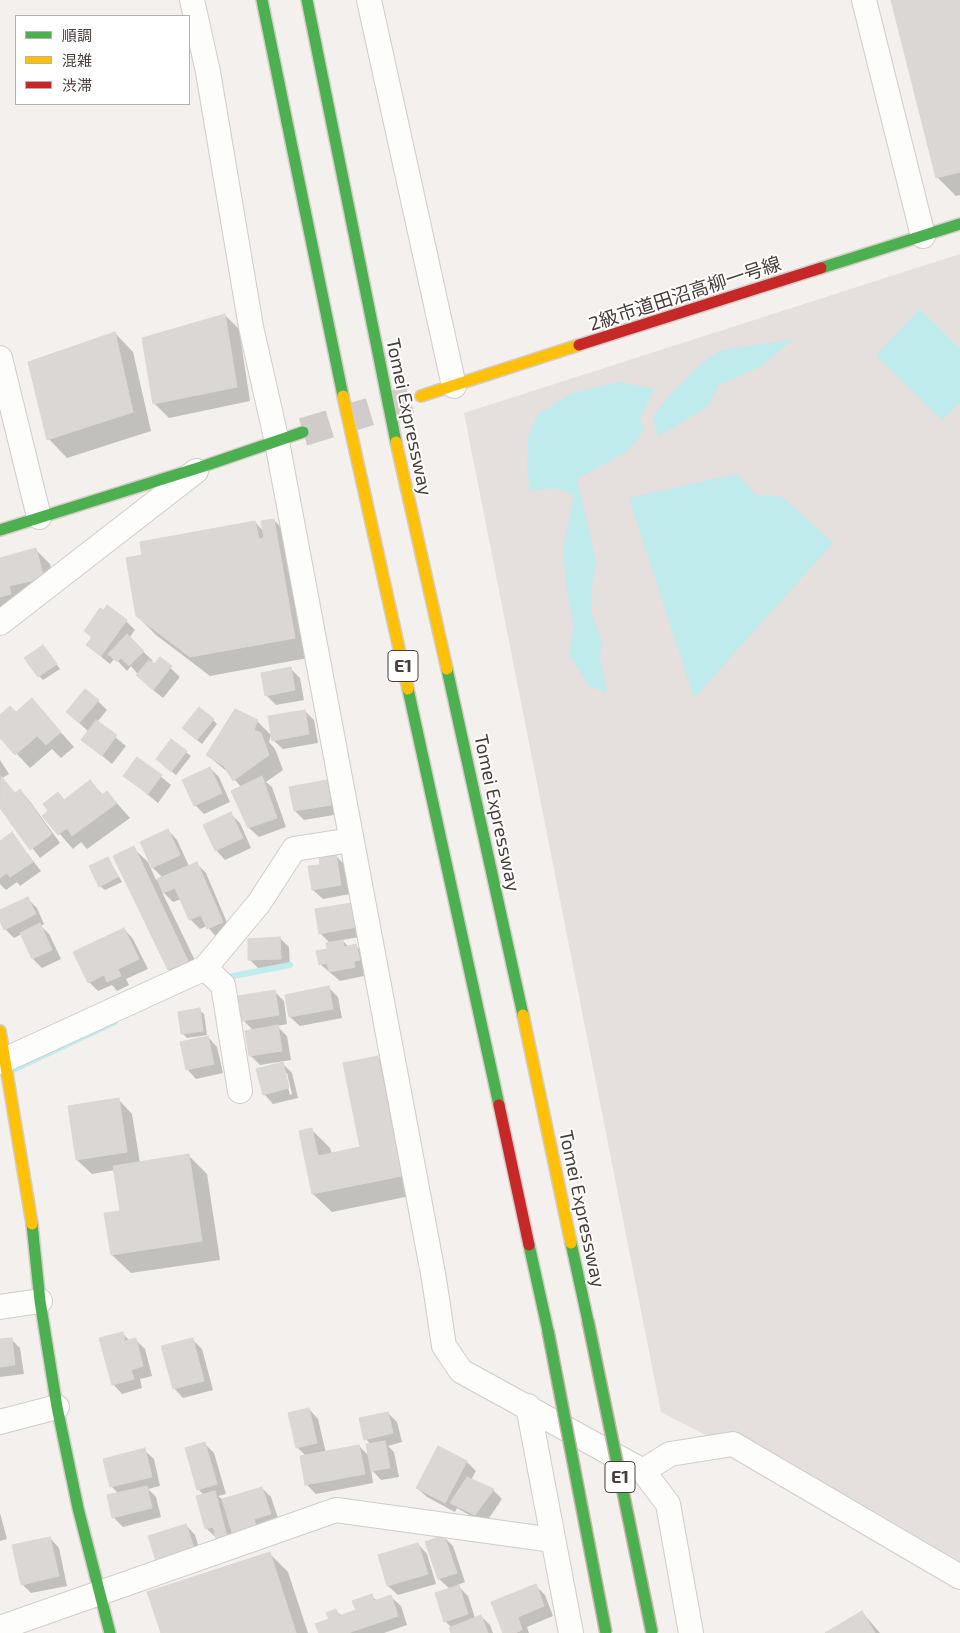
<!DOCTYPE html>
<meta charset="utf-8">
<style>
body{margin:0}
#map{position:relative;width:960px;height:1633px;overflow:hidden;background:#f3f0ed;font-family:"Exo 2","Noto Sans JP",sans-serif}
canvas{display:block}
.legend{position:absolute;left:15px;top:15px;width:175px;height:90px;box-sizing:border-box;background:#fff;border:1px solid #b6b1b0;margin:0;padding:6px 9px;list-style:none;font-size:15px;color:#493d39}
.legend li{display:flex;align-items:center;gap:10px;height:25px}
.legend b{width:25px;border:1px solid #b6b1b0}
</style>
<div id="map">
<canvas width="960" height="1633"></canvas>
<ul class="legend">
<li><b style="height:6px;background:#4caf50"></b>順調</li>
<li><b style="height:6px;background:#ffc107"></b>混雑</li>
<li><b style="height:6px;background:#c62828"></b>渋滞</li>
</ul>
</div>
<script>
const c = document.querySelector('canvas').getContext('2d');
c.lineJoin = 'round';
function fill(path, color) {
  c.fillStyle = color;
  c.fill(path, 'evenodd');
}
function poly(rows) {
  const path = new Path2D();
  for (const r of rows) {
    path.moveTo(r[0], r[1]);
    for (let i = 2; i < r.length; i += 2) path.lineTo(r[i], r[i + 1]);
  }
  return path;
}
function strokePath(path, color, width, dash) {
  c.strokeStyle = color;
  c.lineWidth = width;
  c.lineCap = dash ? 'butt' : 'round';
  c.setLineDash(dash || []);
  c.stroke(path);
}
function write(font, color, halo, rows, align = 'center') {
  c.font = font + ' "Exo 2","Noto Sans JP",sans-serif';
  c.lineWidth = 4;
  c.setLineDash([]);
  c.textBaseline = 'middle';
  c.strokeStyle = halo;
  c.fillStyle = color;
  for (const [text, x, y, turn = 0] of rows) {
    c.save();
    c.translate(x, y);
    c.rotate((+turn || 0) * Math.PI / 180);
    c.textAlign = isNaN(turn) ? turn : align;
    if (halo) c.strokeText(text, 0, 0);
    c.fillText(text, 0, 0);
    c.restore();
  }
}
fill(poly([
 [960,254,960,1567,661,1412,464,413]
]), '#e5dfdd');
fill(poly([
 [920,309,960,349,960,402,942,420,876,355],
 [794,339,760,367,719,385,707,407,658,437,653,417,669,396,702,363,722,350],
 [619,382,654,389,640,418,644,430,628,451,577,479,596,561,591,591,592,615,602,642,600,657,607,693,589,686,569,654,574,626,567,591,563,550,574,495,555,488,530,491,527,467,528,438,538,414,573,393],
 [737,474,756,495,781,496,833,543,694,698,629,498]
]), '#c0ecee');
fill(poly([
 [892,0,960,0,960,195,956,196,938,178],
 [225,315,239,329,250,401,169,418,155,404,143,339],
 [115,333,133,352,151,431,67,458,49,439],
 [274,520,292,539,313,657,210,676,156,635,137,616,143,556,255,522,264,532],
 [36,550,50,564,57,592,0,620,0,559],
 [126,621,135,630,129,638,153,661,151,663,154,666,160,658,180,677,163,698,147,685,131,666,127,671,115,658,110,664,87,645,92,638,85,631],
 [47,651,60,669,43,680,39,676],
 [291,669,300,678,304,700,276,705,266,695],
 [32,700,74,747,61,758,52,749,30,768,0,736,0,717,16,713],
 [98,701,107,710,97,722,126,746,112,764,83,740,89,732,67,712],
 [305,711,314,720,318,743,283,749,273,740],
 [213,720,217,724,202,744,188,733],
 [257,721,271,735,269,742,275,749,283,770,266,782,272,787,286,827,259,837,249,828,242,788,230,774,207,755],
 [171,741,191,756,176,775,162,764],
 [138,758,171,785,158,803,125,776],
 [0,760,9,774,2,778,16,794,20,791,29,800,60,843,40,858,0,806],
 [210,768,219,777,230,802,204,814,195,805],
 [90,781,103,795,107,792,130,818,87,849,81,842,73,849,44,816],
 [326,782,336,791,340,814,304,820,295,811],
 [230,813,240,823,251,848,225,860,216,850],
 [168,830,177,840,189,866,196,863,206,873,231,932,217,938,207,926,200,929,190,919,181,899,173,902,161,890,202,975,183,984,169,970,115,856,133,848,148,862,156,880,163,878,153,868,141,843],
 [12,834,41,871,20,886,17,882,6,890,0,884,0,842],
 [336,856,345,865,350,894,323,899,313,890,321,866],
 [108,858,122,882,105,890,100,886],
 [27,898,37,908,44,924,41,926,49,934,61,959,42,968,33,959,22,934,14,938,5,929,0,918,0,911],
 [352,904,365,936,342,940,349,947,356,946,365,955,368,969,363,970,364,976,340,981,320,964,331,944,320,933],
 [124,929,133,939,148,969,126,979,129,985,117,991,112,985,98,991,89,982],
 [280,938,289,947,290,968,259,969,250,960],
 [328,987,338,997,342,1018,300,1026,290,1017],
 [274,991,284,1001,287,1024,277,1026,287,1036,291,1060,260,1065,250,1055,254,1031,243,1020],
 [199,1010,204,1014,207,1035,187,1038,182,1033],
 [208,1037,217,1047,223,1073,196,1079,187,1069],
 [377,1057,396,1076,420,1194,332,1212,313,1194,312,1130,330,1148,332,1154,361,1148],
 [283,1064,292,1073,298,1098,273,1104,264,1094],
 [284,1073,287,1073,292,1094,290,1095],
 [118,1099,132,1114,140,1163,189,1156,207,1174,220,1260,131,1273,112,1255,121,1212,115,1170,92,1174,77,1160],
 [123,1334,130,1341,136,1340,145,1349,152,1376,140,1379,142,1388,122,1394,113,1384],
 [11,1339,20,1348,24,1374,0,1377,0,1340],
 [192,1339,202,1349,213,1390,183,1398,174,1388],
 [309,1409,318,1419,326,1453,359,1446,370,1457,371,1445,366,1439,388,1413,397,1422,402,1442,388,1446,394,1452,399,1477,381,1480,371,1469,373,1483,316,1494,307,1485,306,1456,297,1447],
 [204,1443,214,1453,226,1494,218,1496,223,1500,262,1488,271,1497,280,1524,227,1548,206,1528,204,1495,199,1490,186,1449],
 [439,1448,467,1462,476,1471,471,1480,493,1490,502,1499,485,1524,457,1508,455,1512,427,1497,417,1488],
 [144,1450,154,1459,160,1486,148,1489,156,1497,161,1517,123,1527,113,1517,119,1494,111,1486],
 [0,1513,7,1539,0,1541],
 [186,1525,195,1535,203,1560,158,1563],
 [444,1537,453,1546,465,1582,457,1585,468,1596,475,1618,481,1616,490,1625,493,1633,452,1633,452,1628,445,1621,450,1589,439,1579],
 [50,1538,59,1548,67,1586,31,1593,22,1584],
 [418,1544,427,1554,436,1584,398,1595,388,1586,379,1556],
 [269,1553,288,1572,308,1633,162,1633],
 [536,1586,545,1595,553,1616,527,1627,529,1633,504,1633],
 [372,1596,377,1601,391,1597,401,1606,407,1625,384,1633,320,1633,336,1611,342,1616,357,1611],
 [862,1612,880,1633,828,1633]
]), '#0003');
strokePath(poly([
 [223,978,290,965],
 [13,1070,115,1022]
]), '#c0ecee', 6);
const building = poly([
 [891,0,960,0,960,172,936,178,891,0],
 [225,314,237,387,153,404,142,338,225,314],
 [115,332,133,412,47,440,28,362,115,332],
 [274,519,295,638,190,657,136,616,126,558,142,555,140,542,255,521,259,539,264,538,261,521,274,519],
 [36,548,44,578,9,586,11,594,0,597,0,558,36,548],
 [107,605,127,620,101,656,86,645,92,637,84,631,100,608,104,610,107,605],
 [127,634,144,651,129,666,121,658,117,662,108,654,127,634],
 [43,645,57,664,38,677,24,658,43,645],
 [160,657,172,666,153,690,136,675,149,660,154,664,160,657],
 [291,667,295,690,265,696,261,673,291,667],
 [85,689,99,700,79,723,66,712,85,689],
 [32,698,61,732,46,745,37,736,15,755,0,738,0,715,10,706,16,712,32,698],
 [199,707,214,719,197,740,182,728,199,707],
 [235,709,258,720,254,730,261,733,269,755,233,781,224,766,206,755,235,709],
 [305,710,309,734,272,741,268,716,305,710],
 [96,720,117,735,102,756,81,740,96,720],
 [171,739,187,751,171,772,156,759,171,739],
 [137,757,162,775,148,794,123,776,137,757],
 [210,767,222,793,194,806,182,780,210,767],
 [1,776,15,793,20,789,52,834,30,850,0,808,1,776],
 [262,776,277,818,248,828,231,791,262,776],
 [90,780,102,795,107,791,117,803,72,836,67,828,58,835,42,816,48,811,43,804,58,792,64,800,90,780],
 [327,780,331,805,294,811,289,787,327,780],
 [231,812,243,838,215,851,203,825,231,812],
 [168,829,180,855,152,868,140,842,168,829],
 [12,832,33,862,10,877,7,873,0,878,0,841,12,832],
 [134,846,188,961,168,970,113,856,134,846],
 [336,854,341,885,312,890,308,866,320,865,319,858,336,854],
 [108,857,118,877,99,887,89,866,108,857],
 [197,862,223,922,207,929,201,915,189,920,175,888,163,893,157,879,197,862],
 [28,897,36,914,4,930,0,921,0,910,28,897],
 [352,903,356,927,319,934,315,909,352,903],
 [40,923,52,950,32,959,20,933,40,923],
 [124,928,139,959,118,969,121,976,107,982,104,975,88,983,73,952,124,928],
 [280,937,281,959,248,960,248,939,280,937],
 [343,940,344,947,356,944,360,960,354,961,355,967,329,972,327,963,319,965,316,951,327,949,326,943,343,940],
 [329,986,333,1009,289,1017,285,995,329,986],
 [275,990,279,1015,242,1021,238,996,275,990],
 [200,1008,203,1031,181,1034,178,1012,200,1008],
 [278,1025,282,1051,249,1056,245,1031,278,1025],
 [208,1036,214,1064,186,1070,180,1042,208,1036],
 [378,1056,402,1176,312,1194,299,1131,312,1128,318,1156,360,1147,343,1063,378,1056],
 [283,1062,289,1088,263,1095,256,1069,283,1062],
 [119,1098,127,1152,76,1160,68,1106,119,1098],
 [189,1154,202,1241,111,1255,104,1213,120,1211,113,1166,189,1154],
 [123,1332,125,1341,136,1338,143,1366,131,1370,134,1379,112,1385,99,1338,123,1332],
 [12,1338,15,1365,0,1367,0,1339,12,1338],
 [193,1338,204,1381,173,1389,161,1346,193,1338],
 [309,1408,317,1443,296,1448,288,1413,309,1408],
 [388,1412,393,1433,364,1440,359,1418,388,1412],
 [385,1441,390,1468,371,1471,366,1444,385,1441],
 [205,1442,217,1484,197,1490,185,1448,205,1442],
 [359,1445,365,1474,305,1485,300,1456,359,1445],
 [438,1446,467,1461,445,1503,416,1488,438,1446],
 [145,1448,152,1477,110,1487,103,1459,145,1448],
 [467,1477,494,1489,475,1515,450,1503,467,1477],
 [147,1486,152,1508,112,1518,107,1495,147,1486],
 [262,1487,271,1514,254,1519,257,1529,233,1536,222,1499,262,1487],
 [215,1491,227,1536,216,1539,213,1527,205,1529,196,1496,215,1491],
 [186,1524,195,1551,157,1564,148,1536,186,1524],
 [444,1535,457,1573,438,1579,425,1542,444,1535],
 [50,1537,59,1576,21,1585,12,1545,50,1537],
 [418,1543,428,1574,387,1586,378,1555,418,1543],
 [270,1552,296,1633,161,1633,147,1592,270,1552],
 [536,1584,544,1606,518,1617,522,1630,515,1633,503,1633,491,1602,536,1584],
 [459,1585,468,1614,444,1622,435,1593,459,1585],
 [372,1594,374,1601,391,1595,398,1616,348,1633,319,1633,315,1624,329,1619,326,1613,336,1609,339,1616,356,1610,352,1601,372,1594],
 [862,1611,875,1633,825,1633,862,1611],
 [481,1615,488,1633,451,1633,449,1628,481,1615]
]);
fill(building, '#dbd7d4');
strokePath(building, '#dbd6d3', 1);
strokePath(poly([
 [303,432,421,396]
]), '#d1ccc9', 28, [28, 14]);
const street = poly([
 [192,0,208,72,251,327,277,442,434,1279,444,1346,461,1371,643,1471,668,1504,691,1633],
 [369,0,454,386],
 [864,0,923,236],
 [0,358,39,517],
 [0,623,196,471],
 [205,968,259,903,294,849,351,840],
 [0,1062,205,968,223,985,240,1091],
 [0,1307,40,1301],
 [528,1406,571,1633],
 [0,1422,57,1407],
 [643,1471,670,1454,733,1444,960,1577],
 [0,1628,336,1510,553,1540]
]);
const fast = poly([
 [262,0,343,396],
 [307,0,396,442],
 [821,268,960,224],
 [0,530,201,467,303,432],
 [447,669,523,1015],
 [408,689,499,1105],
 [32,1224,40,1301,57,1407,78,1508,110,1633],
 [571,1243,588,1321],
 [529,1245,548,1331]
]);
const slow = poly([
 [343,396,408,689],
 [421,396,579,345],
 [396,442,447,669],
 [523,1015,571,1243],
 [0,1031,32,1224]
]);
const jam = poly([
 [579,345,821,268],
 [499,1105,529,1245]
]);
strokePath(street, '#d0ccc9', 26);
strokePath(fast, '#d4ccc6', 14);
strokePath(slow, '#d4ccc6', 14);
strokePath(jam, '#d4ccc6', 14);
strokePath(street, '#fdfdfc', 24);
strokePath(fast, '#4caf50', 11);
strokePath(slow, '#ffc107', 11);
strokePath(jam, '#c62828', 11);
const fastBridge = poly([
 [588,1321,652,1633],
 [548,1331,606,1633]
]);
strokePath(fastBridge, '#cab4a9', 14, []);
strokePath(fastBridge, '#4caf50', 11);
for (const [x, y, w] of [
 [403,666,30],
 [620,1477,30]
]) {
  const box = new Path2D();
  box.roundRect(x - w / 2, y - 15.5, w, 31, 4);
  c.fillStyle = '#fff';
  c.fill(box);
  strokePath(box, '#493d39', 1);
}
write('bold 18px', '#493d39', null, [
 ["E1",403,666],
 ["E1",620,1477]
]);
write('19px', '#493d39', '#fff', [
 ["2級市道田沼高柳一号線",685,294,-18],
 ["Tomei Expressway",409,417,78],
 ["Tomei Expressway",497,813,78],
 ["Tomei Expressway",582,1209,78]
]);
</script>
